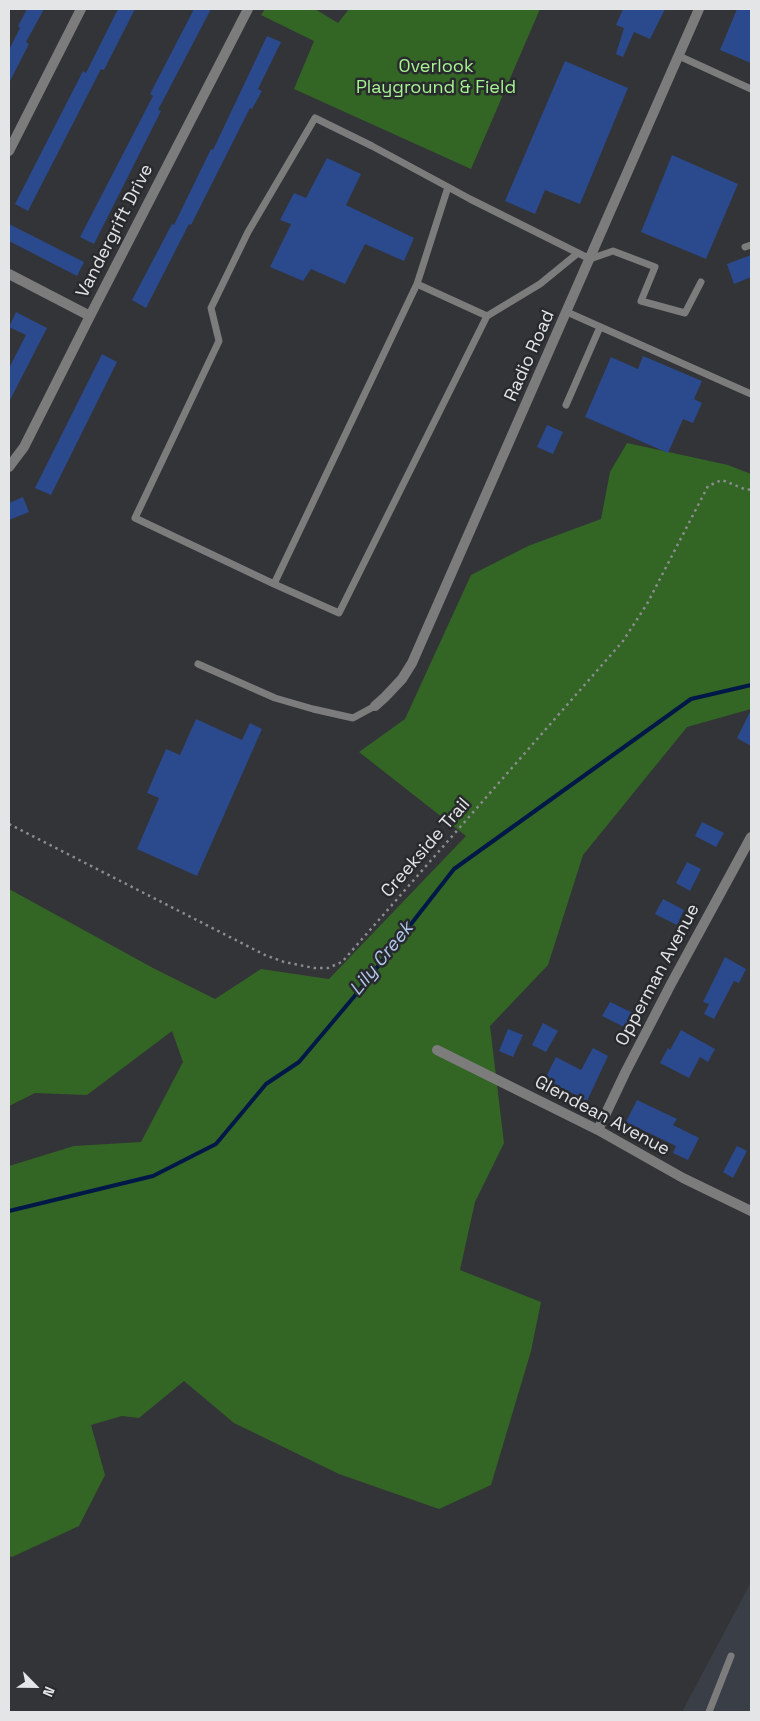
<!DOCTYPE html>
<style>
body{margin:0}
#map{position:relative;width:760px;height:1721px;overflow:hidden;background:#333437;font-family:"Space Grotesk",sans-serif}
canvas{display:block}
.frame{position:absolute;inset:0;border:10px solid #e4e5e7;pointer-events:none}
.north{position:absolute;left:10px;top:1661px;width:50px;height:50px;-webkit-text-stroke:4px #292a2d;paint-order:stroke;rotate:113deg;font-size:14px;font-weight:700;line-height:20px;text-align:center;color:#e4e5e7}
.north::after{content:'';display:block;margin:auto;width:18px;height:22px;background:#e4e5e7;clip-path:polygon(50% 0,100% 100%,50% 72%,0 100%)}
</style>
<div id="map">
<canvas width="760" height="1721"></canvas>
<div class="frame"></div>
<div class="north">N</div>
</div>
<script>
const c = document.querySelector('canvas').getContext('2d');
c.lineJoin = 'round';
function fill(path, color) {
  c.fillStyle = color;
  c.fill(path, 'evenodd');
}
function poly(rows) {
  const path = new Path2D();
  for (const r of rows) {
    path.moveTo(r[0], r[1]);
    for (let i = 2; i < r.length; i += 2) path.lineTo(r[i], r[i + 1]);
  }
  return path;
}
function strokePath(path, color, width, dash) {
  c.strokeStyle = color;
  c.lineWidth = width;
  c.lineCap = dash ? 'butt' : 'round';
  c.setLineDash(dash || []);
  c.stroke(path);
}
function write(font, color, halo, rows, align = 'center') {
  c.font = font + ' "Space Grotesk",sans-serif';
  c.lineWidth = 5;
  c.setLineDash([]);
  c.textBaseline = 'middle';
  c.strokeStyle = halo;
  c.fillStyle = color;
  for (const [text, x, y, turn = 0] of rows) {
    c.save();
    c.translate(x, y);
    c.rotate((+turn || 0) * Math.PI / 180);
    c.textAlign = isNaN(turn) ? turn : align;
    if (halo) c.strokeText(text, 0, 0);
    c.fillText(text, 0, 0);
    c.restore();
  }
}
fill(poly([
 [751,1582,751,1712,682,1712]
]), '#3a3f47');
fill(poly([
 [265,9,315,9,338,23,349,9,540,9,471,169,294,89,314,41,261,15],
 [627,443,728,465,751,474,751,709,687,727,583,855,548,965,490,1026,504,1143,475,1202,460,1270,541,1302,531,1351,491,1485,439,1509,339,1474,234,1423,184,1381,139,1418,122,1416,91,1425,105,1475,79,1526,12,1557,9,1556,9,1166,74,1146,141,1142,183,1062,172,1031,87,1095,35,1093,9,1106,9,889,153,968,215,999,261,969,329,979,466,836,359,752,405,719,471,575,528,546,601,519,610,472]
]), '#336525');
strokePath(poly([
 [9,1211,153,1176,216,1144,266,1084,299,1062,358,992,454,869,691,699,751,685]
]), '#001847', 4);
fill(poly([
 [27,9,44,9,26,42,29,44,9,83,9,50,20,28,18,26],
 [118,9,135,9,104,70,101,69,28,211,15,204,83,71,86,73],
 [194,9,211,9,158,110,161,111,94,244,80,237,153,96,150,94],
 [623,9,665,9,650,39,634,32,623,57,616,54,624,28,616,25],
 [737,9,751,9,751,63,720,50],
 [267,36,281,42,258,89,262,91,252,109,250,108,191,225,189,224,146,308,132,300,172,224,174,225,211,149,213,150],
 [565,61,628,88,580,204,545,190,535,214,505,201],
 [672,155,738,184,706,259,641,232],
 [327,158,361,174,346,205,414,238,404,261,365,244,345,284,311,269,303,281,270,267,291,224,280,220,294,193,306,198],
 [9,224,84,262,77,276,9,241],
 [751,255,751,277,734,284,727,264],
 [16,312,47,328,9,402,9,368,26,335,9,327],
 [102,354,117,362,51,495,35,488],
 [643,356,702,381,694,399,702,403,693,423,683,419,668,453,585,417,611,357,638,369],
 [547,425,563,432,553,454,537,447],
 [23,497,29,512,9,520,9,503],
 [751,710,751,746,737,738],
 [196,719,242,740,250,723,262,729,197,876,137,849,159,798,147,793,166,749,180,755],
 [702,822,724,833,716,847,695,836],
 [687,862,701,869,690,891,676,883],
 [663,899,684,910,677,925,655,914],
 [725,957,746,969,739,983,734,981,714,1019,704,1014,709,1004,703,1002],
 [610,1002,633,1013,626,1028,602,1016],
 [543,1023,558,1031,546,1052,532,1045],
 [508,1029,523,1035,513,1057,499,1051],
 [681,1030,715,1049,708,1062,700,1057,689,1078,660,1063,668,1048,670,1050],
 [593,1048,608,1056,587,1101,545,1079,556,1057,581,1070],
 [637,1100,677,1119,673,1125,699,1138,688,1160,673,1153,676,1146,626,1122],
 [737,1146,747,1151,733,1178,723,1172]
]), '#2b498d');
strokePath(poly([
 [9,824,265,955,284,962,314,968,328,968,342,962,623,641,647,604,708,486,722,480,747,490,751,489]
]), '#8b8c8f', 2.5, [2.5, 4]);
strokePath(poly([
 [679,56,751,89],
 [448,187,417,284,274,584,135,518,219,341,211,308,248,232,315,118,372,146,448,187,470,199,590,259,613,251,655,267,641,301,685,313,701,282],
 [745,247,751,245],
 [417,284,487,316,540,284,578,253],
 [567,312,751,394],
 [566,405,600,327],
 [274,584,339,613,487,316],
 [198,664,275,698,313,709,353,718,375,706],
 [709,1712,731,1656]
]), '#7d7c7c', 7);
strokePath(poly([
 [9,151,81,9],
 [9,274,90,316],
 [9,467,24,447,90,316,248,9],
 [375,706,385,697,402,679,412,663,699,9],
 [437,1050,598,1130,683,1178,751,1211],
 [598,1130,626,1071,671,984,751,837]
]), '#7d7c7c', 10);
write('18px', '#a6f393', '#292a2d', [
 ["Overlook",436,67],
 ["Playground & Field",436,88]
]);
write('18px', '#e4e5e7', '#292a2d', [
 ["Vandergrift Drive",115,231,-63],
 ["Radio Road",530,356,-66],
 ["Creekside Trail",426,848,-49],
 ["Opperman Avenue",658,975,-62],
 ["Glendean Avenue",602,1116,28]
]);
write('italic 19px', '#b0c8ed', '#292a2d', [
 ["Lily Creek",382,959,-51]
]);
</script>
